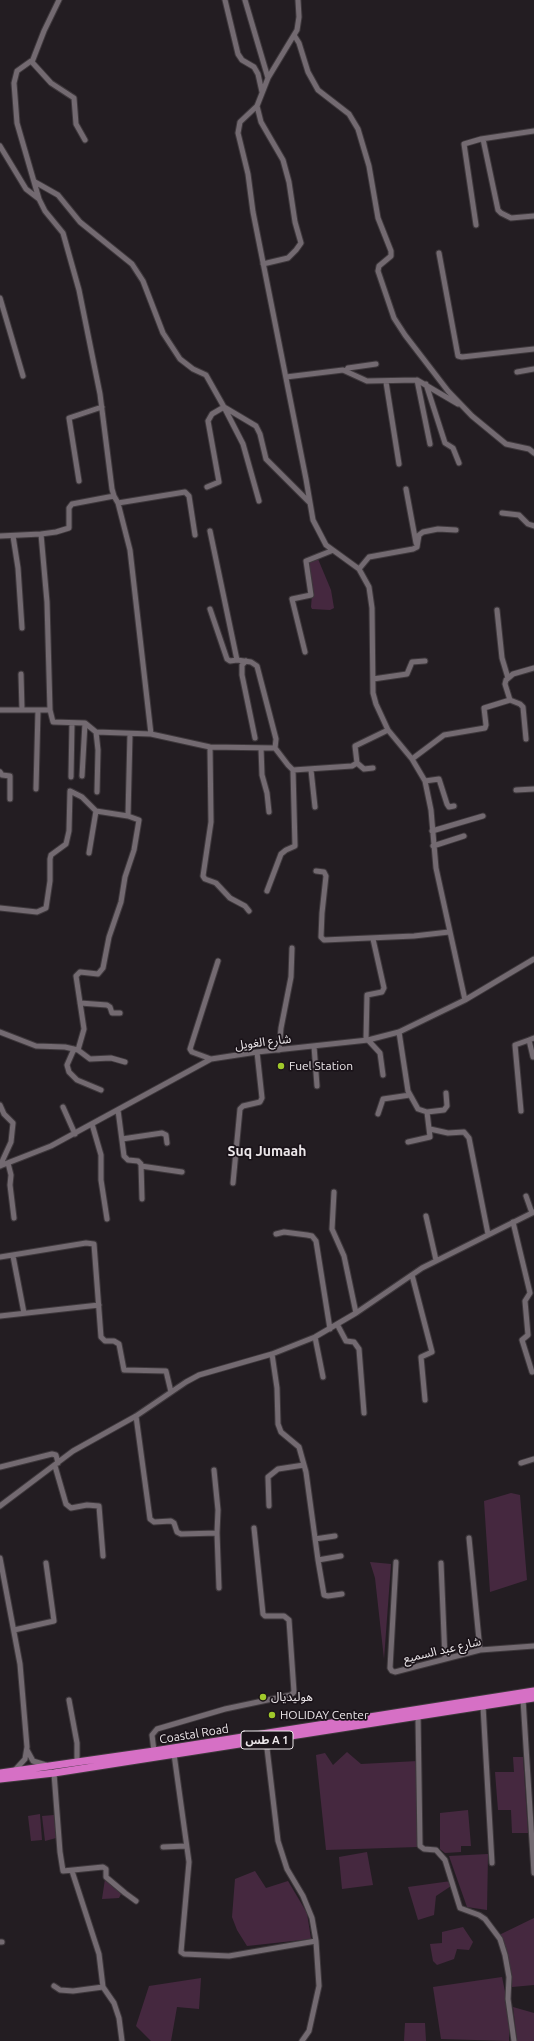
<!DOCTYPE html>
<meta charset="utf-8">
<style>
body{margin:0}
canvas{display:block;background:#231d22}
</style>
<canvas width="534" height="2041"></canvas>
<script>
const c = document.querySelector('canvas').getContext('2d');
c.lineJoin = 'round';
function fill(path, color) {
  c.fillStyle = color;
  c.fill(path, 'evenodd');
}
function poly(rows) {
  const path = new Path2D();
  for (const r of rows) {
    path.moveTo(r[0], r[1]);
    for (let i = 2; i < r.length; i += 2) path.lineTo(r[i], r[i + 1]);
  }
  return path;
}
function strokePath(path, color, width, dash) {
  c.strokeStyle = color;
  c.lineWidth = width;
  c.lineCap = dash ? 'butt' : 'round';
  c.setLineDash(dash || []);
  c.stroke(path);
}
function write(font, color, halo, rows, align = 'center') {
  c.font = font + ' Ubuntu,"Noto Sans Arabic",sans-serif';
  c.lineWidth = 3.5;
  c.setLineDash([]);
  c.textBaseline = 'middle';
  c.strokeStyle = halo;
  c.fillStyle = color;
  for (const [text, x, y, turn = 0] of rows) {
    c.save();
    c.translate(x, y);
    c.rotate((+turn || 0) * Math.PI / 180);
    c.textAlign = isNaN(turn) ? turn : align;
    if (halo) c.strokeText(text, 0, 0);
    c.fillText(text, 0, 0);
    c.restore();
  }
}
fill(poly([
 [318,559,331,590,334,608,330,610,312,609,311,607,312,595,307,563],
 [511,1493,520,1495,527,1580,490,1592,484,1501],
 [370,1562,391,1564,384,1659,375,1578],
 [347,1752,361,1764,418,1761,417,1847,326,1850,316,1755,325,1753,333,1765],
 [513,1757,523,1757,528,1833,512,1833,511,1810,498,1810,495,1772,514,1772],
 [468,1810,471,1846,461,1846,461,1852,445,1853,440,1849,440,1813],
 [40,1814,42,1840,31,1841,28,1816],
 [54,1815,56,1838,45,1841,42,1816],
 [367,1852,373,1885,342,1889,339,1857],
 [488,1854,487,1910,467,1907,449,1856],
 [255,1871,266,1888,288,1881,307,1913,311,1939,247,1946,237,1930,232,1917,235,1879],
 [105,1879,121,1894,119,1898,102,1899],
 [451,1881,451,1886,436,1896,434,1915,418,1920,408,1887],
 [534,1918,534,1985,512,1987,497,1936],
 [463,1927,473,1942,469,1950,457,1949,454,1959,437,1965,433,1961,430,1944,442,1943,442,1932],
 [502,1977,509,2011,509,2041,441,2039,433,1987],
 [201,1978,199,2009,177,2007,171,2041,151,2041,136,2026,149,1986],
 [513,2007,534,2013,534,2041,517,2041],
 [405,2023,425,2023,426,2041,404,2041]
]), '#45283f');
const minor = poly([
 [225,0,238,54,242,60,254,67,258,74,262,92],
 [245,0,268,78],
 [298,0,299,17,297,30,268,78,257,106,240,122,238,133,248,174,253,212,306,479,313,520,326,545,359,569,369,587,372,608,373,693,376,704,388,730,412,759,425,781,431,810,436,868,465,1000],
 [294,35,299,43,308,72,318,90,349,114,358,129,369,166,378,218,391,251,391,256,379,266,378,271,394,318,405,335,448,391,472,416,506,444,529,449,534,453],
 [32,62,44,31,59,0],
 [257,106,261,122,283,160,289,182,295,222,301,243,296,250,288,258,263,264],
 [483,139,498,210,501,213,511,218,534,216],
 [0,146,26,189,39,199,17,123,14,83,17,71,31,61,51,83,74,98,76,124,85,140],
 [35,182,58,195,80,222,132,264,143,281,163,333,180,359,193,369,206,375,224,407,256,426,260,434,266,459,309,502],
 [39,199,45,211,63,233,79,290,100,394,112,489,114,496,118,503,130,550,151,734],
 [476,225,464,144,481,139,534,131],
 [439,253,458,356,462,357,534,349],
 [0,298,23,376],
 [346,371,348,368,376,364],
 [517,372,534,369],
 [286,377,343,370,367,381,417,380,458,404],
 [417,380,430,444],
 [386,382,399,464],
 [426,384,445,443,453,448,459,463],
 [79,481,69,418,102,407],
 [207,487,219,482,208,421,212,414,224,407,243,444,259,501],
 [406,489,416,543],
 [118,503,185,492,189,496,195,535],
 [502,513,519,515,528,524,534,526],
 [210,531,237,660,251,662,257,666,276,739,275,748,288,765,293,770,352,766,357,763,355,746,388,730],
 [41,534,56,532,69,528,69,508,72,504,114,496],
 [0,536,41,534,47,602,50,710,53,722,85,723,96,732,151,734,210,747,275,748],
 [13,536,18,568,22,628],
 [359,569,369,557,413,549,417,547,419,535,423,532,438,529,456,530],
 [210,609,227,659,230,661,237,660],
 [497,610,502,658,508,678],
 [305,652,292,599,311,595,306,561,331,551],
 [246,661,242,665,242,675,255,738],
 [21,674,22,710],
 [373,679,407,674,412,662,425,661],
 [510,700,505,684,506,680,513,674,534,668],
 [0,710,50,710],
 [96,732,98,750,97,792],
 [210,747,211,822,203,876,205,879,216,883,230,898,245,906,249,911],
 [261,748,262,775,267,793,269,812],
 [412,759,444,735,485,728,486,725,484,708,510,700,520,704,523,707,526,739],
 [357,763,364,769,373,768],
 [311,770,315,807],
 [0,772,2,775,10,776,10,799],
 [82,776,85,723],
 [71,777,72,723],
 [425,781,439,779,447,804,449,807,454,806],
 [36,789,38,710],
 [516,790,534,789],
 [128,816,130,734],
 [432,831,483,816],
 [433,846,464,836],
 [89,853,96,811],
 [316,871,324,872,326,876,322,913,321,937,324,940,414,936,449,932],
 [267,891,281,854,286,850,295,846,293,770],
 [0,908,37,912,46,908,50,881,50,859,51,855,66,844,69,831,70,791,82,797,96,811,128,816,139,820,134,850,125,877,121,902,109,937,103,968,98,974,80,972,76,976,84,1029,78,1050,65,1047,36,1046,0,1032],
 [80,1003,107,1005,110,1007,112,1013,120,1013],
 [399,1032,408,1091,418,1109,427,1112,444,1110,447,1106,446,1093],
 [366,1040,367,995,382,992,384,988,373,939],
 [368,1040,380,1053,383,1075],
 [314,1046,317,1086],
 [74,1049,67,1065,69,1072,77,1080,101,1090],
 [78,1050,90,1059,111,1058,125,1062],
 [279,1050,281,1028,291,977,292,948],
 [533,1057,529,1040,534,1038],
 [211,1059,192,1052,190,1049,218,961],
 [0,1105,4,1114,13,1123,11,1142,0,1166],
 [63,1107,75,1134],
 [118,1110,124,1156,128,1160,138,1161,141,1164,142,1199],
 [521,1111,515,1045,529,1040],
 [378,1114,383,1099,410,1095],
 [92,1124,101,1155,101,1180,107,1219],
 [430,1129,448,1133,464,1132,469,1138,488,1234],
 [122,1139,162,1133,166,1135,167,1143],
 [408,1142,430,1137,427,1112],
 [8,1163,11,1175,10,1185,14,1218],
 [0,1166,51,1146,211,1059,257,1052,368,1040,399,1032,465,1000,534,959],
 [141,1166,182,1172],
 [233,1183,240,1109,243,1106,260,1102,262,1098,257,1052],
 [334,1192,332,1229,344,1256,356,1313],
 [526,1196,532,1213],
 [426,1216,436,1260],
 [513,1222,530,1293,525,1301,528,1335,522,1340,532,1372],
 [276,1234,284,1232,307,1235,312,1236,316,1241,330,1329],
 [13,1256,24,1313],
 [0,1257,86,1243,94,1244,101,1337,105,1341,114,1341,119,1344,124,1370,166,1371,171,1392],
 [412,1275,432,1352,421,1357,425,1400],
 [0,1316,99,1305],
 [337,1324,346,1341,354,1342,359,1349,364,1413],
 [315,1337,323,1377],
 [272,1354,277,1388,278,1424,281,1432,299,1447,306,1472,318,1560,341,1556],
 [136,1416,150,1519,154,1522,171,1521,174,1523,177,1532,181,1534,217,1533,219,1588],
 [521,1463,534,1459],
 [55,1466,66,1504,71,1508,87,1505,99,1506,103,1556],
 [0,1467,52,1454,56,1455,58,1463],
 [214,1470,218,1510,217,1533],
 [0,1506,73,1451,136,1416,186,1382,199,1375,272,1354,315,1337,356,1313,422,1268,534,1212],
 [269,1506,268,1477,278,1469,304,1465],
 [469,1538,480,1650],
 [315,1539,335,1536],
 [0,1558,20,1664,27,1747,25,1759,15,1770],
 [318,1560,324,1595,328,1596,342,1594],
 [396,1562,390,1668,392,1671,395,1672,480,1650,534,1646],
 [441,1563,445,1659],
 [14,1630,54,1621,46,1563],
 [523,1699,534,1873],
 [69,1700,77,1743,77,1761],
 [483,1706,492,1863],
 [418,1716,420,1846,424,1849,436,1850,445,1860,460,1908,479,1915,485,1919,500,1939,505,1955,509,1977,508,1999,514,2041],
 [266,1740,278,1841,287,1869,303,1896,312,1918,316,1941,319,1986,309,2031,302,2041],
 [27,1750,33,1761,46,1765],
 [154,1751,152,1735,157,1729,225,1709,291,1695,294,1692,289,1620,284,1616,265,1616,263,1614,254,1528],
 [174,1754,189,1862,181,1952,184,1954,229,1956,316,1941],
 [54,1773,60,1852,63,1871,103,1867,106,1869,106,1877,125,1893,136,1901],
 [163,1847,186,1846],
 [72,1871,99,1954,103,1987,114,2003,119,2018,122,2041],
 [0,1942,2,1942],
 [54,1986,60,1990,73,1991,103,1987]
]);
const highway = poly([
 [0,1773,154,1751,534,1691],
 [0,1779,54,1773,534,1698]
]);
strokePath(minor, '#3e383c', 7);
strokePath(highway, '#3e383c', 9);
strokePath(minor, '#736a71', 5);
strokePath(highway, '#d670c5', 7);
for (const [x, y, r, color] of [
 [281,1066,4,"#a0c92b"],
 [263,1697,4,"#a0c92b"],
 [272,1715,4,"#a0c92b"]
]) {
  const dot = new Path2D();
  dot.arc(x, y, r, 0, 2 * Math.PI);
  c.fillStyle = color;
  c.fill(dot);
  strokePath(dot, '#1a1319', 1.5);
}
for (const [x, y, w] of [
 [267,1740,52]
]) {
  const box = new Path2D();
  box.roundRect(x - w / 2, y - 9, w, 18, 3);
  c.fillStyle = '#1a1319';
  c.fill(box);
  strokePath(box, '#ece7ea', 1);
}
write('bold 11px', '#ece7ea', null, [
 ["طس A 1",267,1740]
]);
write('12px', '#ece7ea', '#1a1319', [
 ["شارع الغويل",263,1042,-7],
 ["شارع عبد السميع",442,1650,-13],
 ["Coastal Road",194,1734,-9]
]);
write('12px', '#ece7ea', '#1a1319', [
 ["Fuel Station",289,1066],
 ["هوليديال",271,1697],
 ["HOLIDAY Center",280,1715]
], 'left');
write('bold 14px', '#ece7ea', '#1a1319', [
 ["Suq Jumaah",267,1151]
]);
</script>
